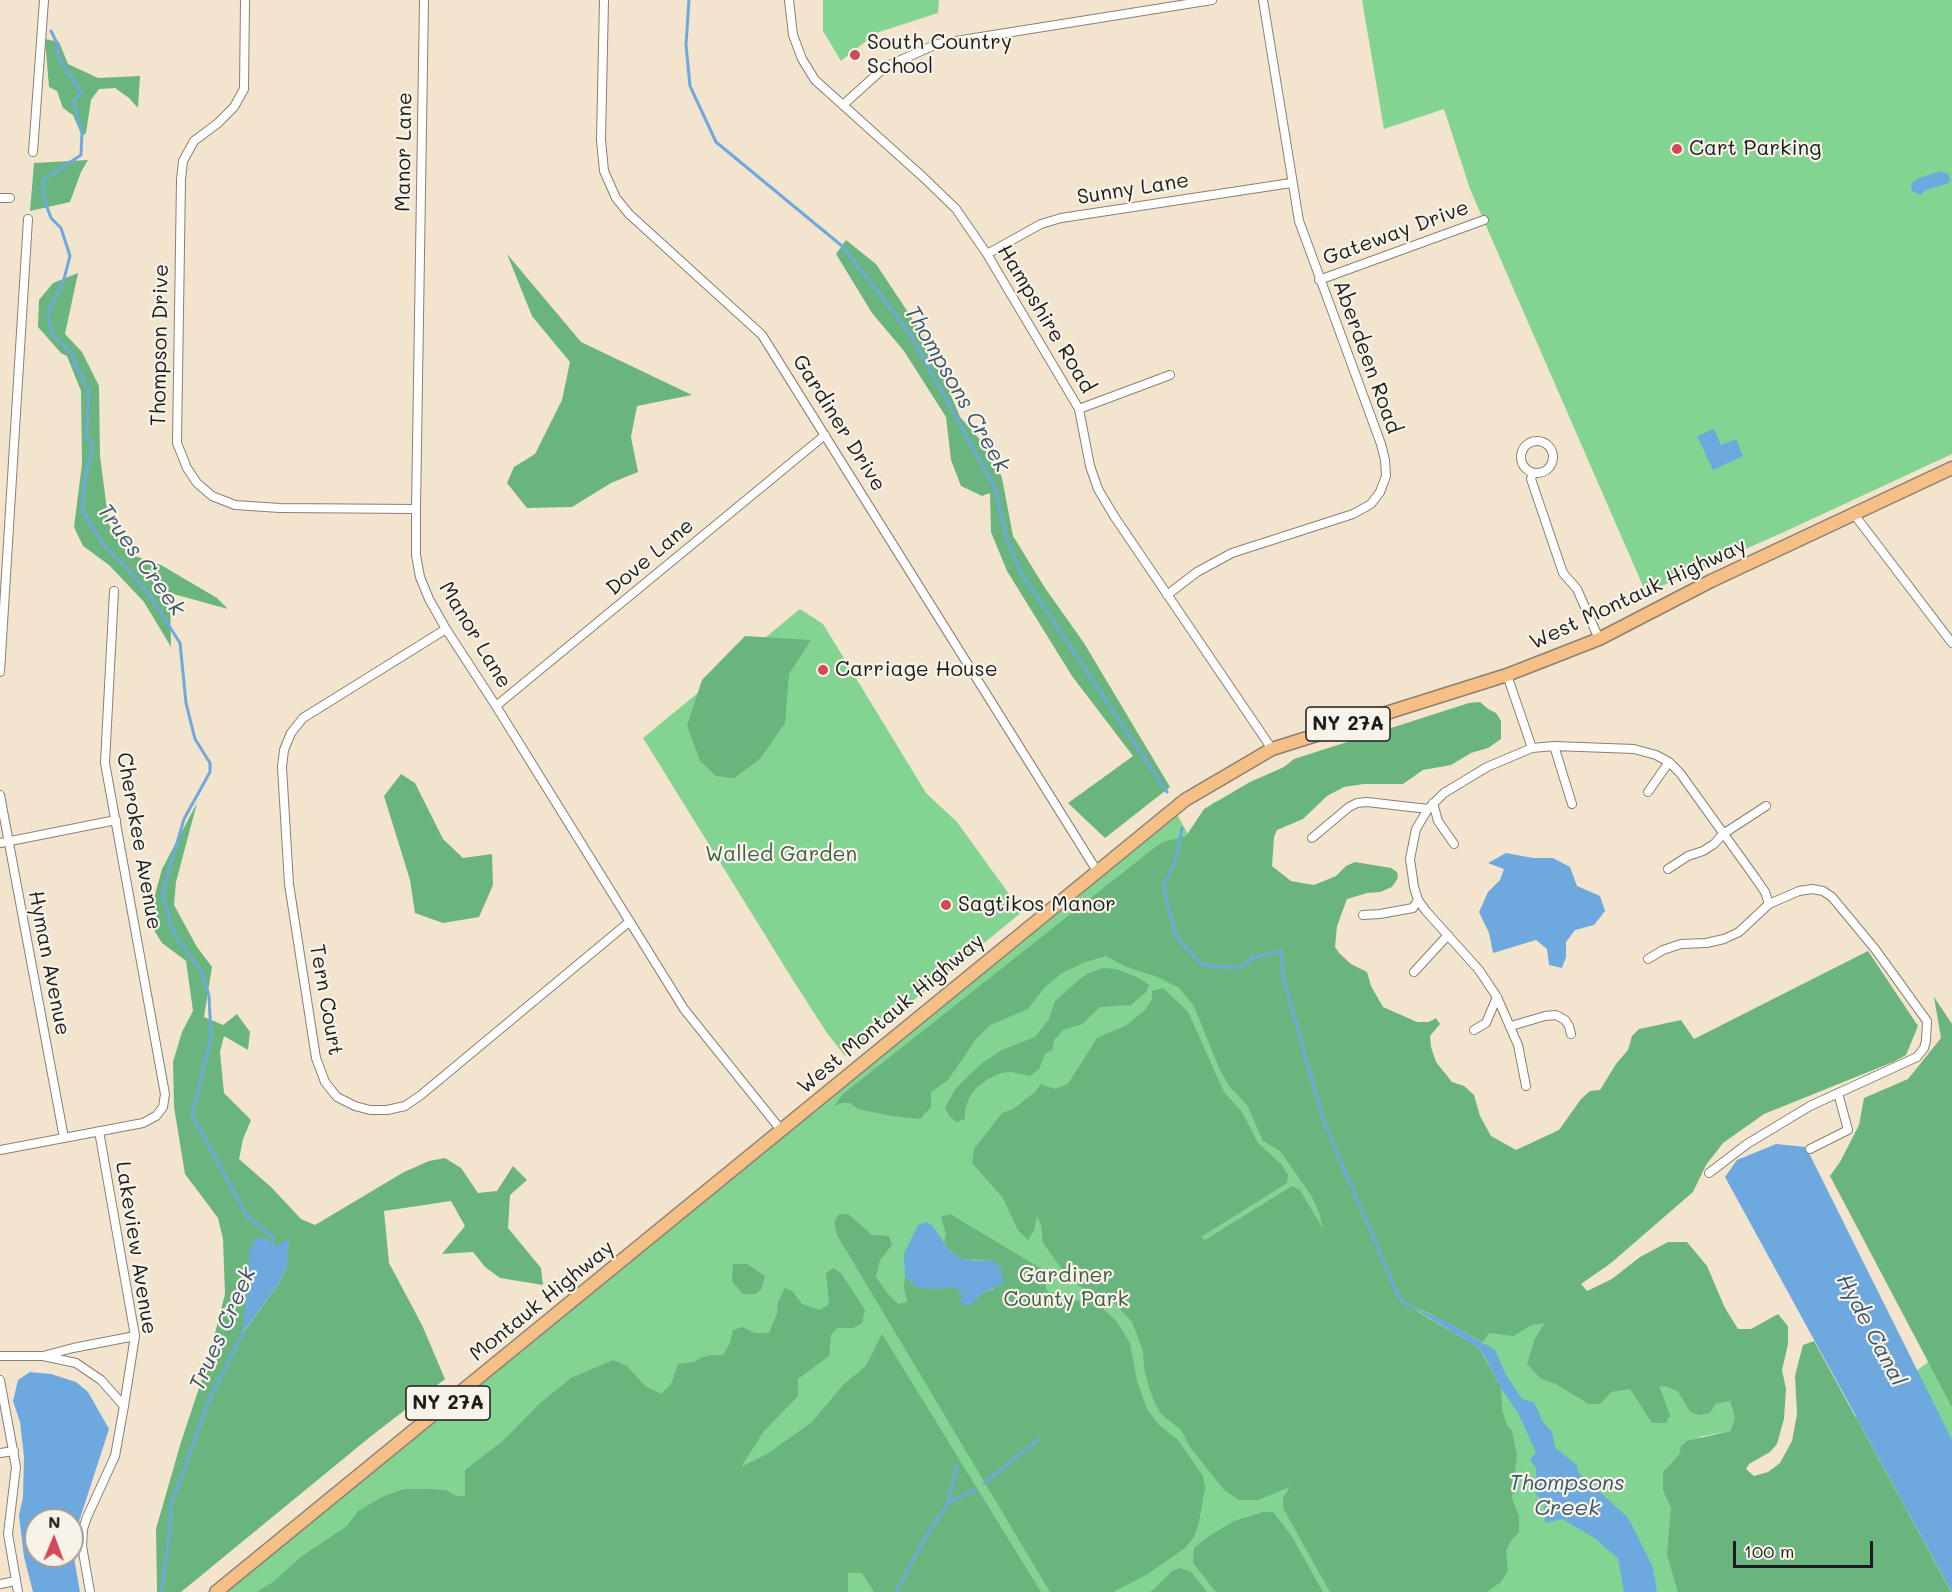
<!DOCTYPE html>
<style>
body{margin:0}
#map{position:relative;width:1952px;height:1592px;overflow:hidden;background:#f3e5cd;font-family:Mali,sans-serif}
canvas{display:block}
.north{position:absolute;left:24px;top:1508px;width:60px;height:60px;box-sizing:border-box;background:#f7f3e8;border:2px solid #9f9d96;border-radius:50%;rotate:1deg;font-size:16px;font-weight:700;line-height:24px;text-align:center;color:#1c1c1c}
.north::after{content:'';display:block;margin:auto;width:21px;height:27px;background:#d1495b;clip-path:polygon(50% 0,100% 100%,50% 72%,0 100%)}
.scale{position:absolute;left:1733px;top:1541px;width:140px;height:27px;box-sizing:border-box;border:3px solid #1c1c1c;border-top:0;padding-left:8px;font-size:18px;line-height:21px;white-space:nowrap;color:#1c1c1c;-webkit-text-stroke:4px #f7f3e8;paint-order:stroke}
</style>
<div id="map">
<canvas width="1952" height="1592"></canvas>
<div class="north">N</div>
<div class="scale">100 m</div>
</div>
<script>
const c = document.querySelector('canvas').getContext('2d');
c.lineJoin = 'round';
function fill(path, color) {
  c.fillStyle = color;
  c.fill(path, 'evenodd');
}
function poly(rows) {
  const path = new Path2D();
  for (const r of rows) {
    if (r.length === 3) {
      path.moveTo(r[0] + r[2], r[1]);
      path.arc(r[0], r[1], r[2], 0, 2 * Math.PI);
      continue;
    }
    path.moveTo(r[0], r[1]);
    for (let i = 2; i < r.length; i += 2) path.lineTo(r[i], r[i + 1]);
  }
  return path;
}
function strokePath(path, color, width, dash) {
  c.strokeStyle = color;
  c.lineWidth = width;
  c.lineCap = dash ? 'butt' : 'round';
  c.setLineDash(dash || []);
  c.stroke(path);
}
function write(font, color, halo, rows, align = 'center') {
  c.font = font + ' Mali,sans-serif';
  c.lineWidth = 4.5;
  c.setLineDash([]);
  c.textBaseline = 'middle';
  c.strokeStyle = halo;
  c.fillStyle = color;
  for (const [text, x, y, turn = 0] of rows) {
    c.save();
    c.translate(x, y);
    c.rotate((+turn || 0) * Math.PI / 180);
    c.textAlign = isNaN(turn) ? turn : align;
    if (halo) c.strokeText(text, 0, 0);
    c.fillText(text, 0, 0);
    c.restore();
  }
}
fill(poly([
 [823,0,939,0,938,13,876,33,841,61,823,31],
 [1362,0,1952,0,1952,454,1784,532,1646,593,1470,189,1444,109,1384,129],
 [800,609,823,624,926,793,957,822,1022,912,845,1056,827,1033,796,985,643,738],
 [1214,802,1658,1385,1668,1387,1678,1392,1690,1412,1710,1413,1716,1404,1730,1400,1735,1418,1730,1431,1699,1437,1746,1499,1952,1344,1952,1592,216,1592,1173,807,1205,865,1191,830]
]), '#83d393');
fill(poly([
 [45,39,59,42,68,64,98,78,140,76,138,108,129,98,115,88,99,89,91,100,86,133,82,136,73,115,63,108,57,91,49,87],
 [88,160,81,172,70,202,30,211,34,163],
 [846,240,876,264,931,347,960,417,982,442,995,460,1002,478,1013,536,1045,588,1084,643,1170,787,1105,838,1068,803,1133,756,1072,676,1007,571,991,532,990,493,982,496,961,486,951,460,946,417,904,351,872,313,836,254],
 [507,254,581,342,692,395,637,406,631,437,638,472,611,483,572,507,527,508,507,483,514,467,535,454,562,400,570,362,532,316],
 [78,273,65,334,82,352,99,386,100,456,109,525,132,555,161,565,217,598,228,609,170,593,171,647,144,602,109,565,83,546,74,527,82,464,81,391,67,356,61,353,38,327,39,300,53,283],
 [745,636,811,640,789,674,785,723,760,759,734,778,716,776,700,761,687,725,702,680],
 [1480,702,1488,709,1496,713,1501,721,1501,739,1488,748,1471,753,1451,765,1423,770,1403,784,1364,784,1344,787,1327,796,1303,819,1277,830,1274,837,1272,866,1291,881,1314,885,1336,876,1346,866,1355,862,1391,868,1397,872,1398,878,1392,887,1380,892,1367,893,1347,899,1337,926,1335,947,1339,953,1351,964,1367,972,1371,986,1383,1007,1417,1022,1429,1022,1436,1018,1440,1024,1430,1036,1431,1047,1436,1062,1452,1082,1464,1086,1474,1095,1480,1116,1491,1136,1516,1150,1559,1130,1581,1099,1590,1091,1600,1090,1616,1064,1628,1050,1632,1036,1639,1029,1681,1020,1694,1039,1868,951,1918,1026,1906,1055,1893,1062,1764,1114,1723,1143,1706,1165,1693,1192,1611,1263,1581,1284,1587,1291,1612,1279,1640,1257,1668,1242,1687,1242,1707,1266,1725,1308,1738,1329,1751,1329,1778,1314,1788,1326,1788,1344,1782,1370,1786,1389,1784,1419,1777,1444,1770,1452,1749,1464,1746,1469,1754,1476,1768,1472,1780,1463,1792,1441,1797,1414,1795,1376,1799,1360,1803,1345,1814,1341,1951,1592,1678,1592,1667,1555,1671,1508,1663,1490,1663,1472,1679,1455,1681,1446,1687,1441,1730,1431,1735,1418,1730,1401,1716,1404,1710,1413,1700,1415,1690,1412,1678,1392,1668,1387,1659,1386,1670,1415,1666,1423,1652,1423,1630,1389,1611,1392,1600,1404,1589,1404,1554,1383,1541,1379,1527,1364,1535,1338,1545,1323,1532,1325,1513,1336,1489,1333,1483,1342,1427,1312,1413,1307,1419,1313,1478,1347,1501,1388,1502,1410,1507,1425,1512,1431,1517,1455,1512,1498,1519,1517,1519,1532,1510,1542,1506,1551,1508,1571,1501,1582,1487,1592,1330,1592,1283,1508,1283,1498,1290,1487,1258,1500,1239,1500,1224,1490,1190,1447,1181,1430,1161,1414,1155,1403,1149,1388,1144,1367,1143,1351,1132,1322,1115,1304,1081,1287,1067,1276,1043,1243,1041,1225,1037,1216,1034,1231,1028,1240,1018,1230,1003,1198,972,1163,974,1149,1002,1113,1013,1109,1034,1093,1041,1084,1055,1089,1068,1084,1097,1038,1127,1025,1146,1009,1152,999,1152,991,1163,988,1188,1012,1224,1092,1242,1112,1258,1143,1282,1165,1288,1175,1287,1183,1201,1237,1205,1240,1292,1186,1300,1190,1323,1229,1319,1212,1311,1195,1280,1151,1263,1141,1247,1105,1230,1087,1219,1068,1194,1006,1178,987,1157,977,1124,966,1106,956,1083,963,1062,973,1044,988,1028,1009,990,1025,976,1039,948,1080,931,1092,931,1107,920,1119,891,1116,858,1109,850,1103,842,1103,834,1106,843,1094,1154,848,1163,842,1186,836,1204,809,1250,782,1284,767,1294,759,1469,703],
 [401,774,415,783,443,839,463,858,492,854,493,885,479,917,443,923,415,913,410,880,384,796],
 [197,803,176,882,174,905,197,947,212,967,204,1017,223,1025,237,1014,250,1032,248,1050,224,1036,220,1052,224,1093,251,1120,243,1139,239,1159,271,1187,301,1219,315,1225,404,1172,429,1161,445,1158,461,1168,478,1193,497,1191,513,1166,527,1180,510,1195,508,1228,541,1268,543,1285,500,1278,485,1267,473,1252,442,1254,465,1226,451,1201,384,1211,389,1263,422,1325,445,1379,370,1437,181,1592,157,1592,156,1529,181,1442,208,1361,225,1294,223,1239,218,1218,185,1174,174,1107,173,1062,182,1032,193,1011,186,961,162,943,151,925,150,913,162,869],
 [266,1238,287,1265,279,1283,243,1333,249,1278,249,1252],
 [1103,968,1116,969,1137,977,1149,985,1146,992,1131,1005,1100,1007,1082,1024,1063,1030,1054,1040,1052,1050,1045,1054,1039,1069,1030,1076,1011,1072,1001,1073,988,1079,976,1088,970,1096,965,1110,965,1119,957,1122,950,1117,945,1108,956,1088,982,1063,1002,1050,1035,1037,1049,1019,1055,1001,1080,979,1089,973],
 [1934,997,1952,1024,1952,1407,1830,1176,1840,1162,1859,1125,1864,1098,1908,1079,1941,1038],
 [839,1214,848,1214,872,1235,889,1236,892,1245,880,1260,876,1277,888,1294,898,1304,907,1302,904,1287,905,1277,917,1287,933,1289,955,1287,962,1295,977,1299,980,1294,994,1289,992,1260,962,1259,949,1250,944,1242,946,1234,941,1217,950,1214,1042,1269,1046,1279,1046,1289,1055,1299,1096,1302,1117,1322,1130,1343,1137,1381,1147,1409,1159,1425,1178,1440,1203,1476,1205,1488,1199,1522,1194,1537,1185,1548,1146,1575,1113,1592,1050,1592,837,1235,834,1222],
 [733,1264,747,1264,765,1276,761,1290,755,1294,743,1294,732,1281],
 [833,1268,841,1273,865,1310,862,1323,853,1328,837,1328,831,1335,829,1356,798,1379,798,1396,764,1431,741,1467,767,1454,812,1422,844,1384,866,1366,882,1334,1041,1592,874,1592,862,1573,848,1573,848,1592,257,1592,273,1582,302,1556,347,1526,358,1511,384,1496,404,1489,427,1489,446,1490,456,1496,465,1496,465,1470,504,1440,539,1404,571,1378,613,1360,627,1366,645,1386,661,1394,671,1384,678,1364,694,1362,700,1358,711,1355,723,1355,730,1343,733,1330,742,1327,755,1333,769,1333,777,1313,778,1302,785,1288,792,1291,802,1304,820,1310,829,1304,826,1273],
 [1263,1512,1273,1512,1291,1535,1323,1592,1216,1592,1193,1563,1194,1548,1208,1537,1234,1521],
 [1180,1568,1191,1572,1207,1592,1148,1592,1152,1591,1172,1571]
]), '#6ab57d');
fill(poly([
 [1940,171,1949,174,1950,180,1947,184,1926,190,1920,195,1912,191,1911,184,1917,179],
 [1714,429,1721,445,1736,439,1743,456,1713,470,1697,436],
 [1506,853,1533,858,1553,858,1570,867,1577,886,1600,896,1605,911,1594,925,1575,930,1566,942,1566,957,1562,968,1549,965,1547,949,1536,940,1493,953,1489,933,1479,912,1488,892,1500,880,1504,869,1488,863],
 [1776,1144,1806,1147,1952,1440,1952,1592,1725,1177,1737,1160],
 [926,1222,932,1225,949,1250,962,1259,980,1261,992,1260,1000,1266,1004,1283,980,1294,973,1304,965,1306,960,1301,962,1295,955,1287,933,1289,917,1287,905,1277,904,1254,918,1225],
 [256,1238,266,1238,274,1247,289,1239,287,1265,279,1283,242,1334,249,1278,249,1251],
 [1410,1306,1445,1321,1495,1350,1505,1373,1522,1399,1534,1402,1543,1422,1552,1432,1555,1448,1577,1465,1578,1472,1626,1516,1631,1523,1653,1568,1657,1592,1624,1592,1618,1558,1601,1544,1598,1540,1562,1519,1546,1523,1544,1517,1545,1503,1536,1494,1536,1468,1530,1460,1536,1452,1518,1413,1501,1388,1485,1357,1478,1347],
 [30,1372,51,1374,76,1382,88,1392,109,1429,72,1543,72,1520,36,1520,36,1556,72,1556,72,1547,80,1592,33,1592,24,1557,19,1515,23,1497,24,1457,20,1422,13,1401,18,1380]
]), '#6da9de');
strokePath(poly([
 [689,0,686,45,690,86,716,142,842,246,909,332,995,488,1007,540,1020,571,1167,792],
 [51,31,57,43,59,58,81,92,73,102,82,132,81,155,43,180,43,196,51,218,61,228,70,256,64,279,48,313,52,334,69,350,89,393,86,437,91,441,91,454,86,471,82,510,103,544,126,567,150,596,180,643,186,703,195,739,210,763,210,772,184,819,163,891,163,899,169,912,169,923,176,936,202,973,209,996,211,1037,192,1115,247,1216,273,1237,273,1251],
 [1182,828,1175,863,1163,886,1176,936,1202,965,1240,968,1254,957,1281,951,1283,977,1324,1122,1400,1300,1412,1307],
 [984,1483,1039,1439],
 [948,1503,957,1466],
 [161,1592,169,1539,171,1504,210,1398,243,1333],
 [896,1592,925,1538,948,1503,976,1489]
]), '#6da9de', 3);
const minor = poly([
 [245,0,244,89,234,107,218,123,194,141,183,161,181,180,177,443,187,468,197,483,212,496,235,505,280,508,416,509],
 [424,0,416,509,416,555,420,577,429,599,446,629,496,706,684,1009,781,1130],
 [604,0,601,140,604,171,616,198,629,214,762,335,1097,871],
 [789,0,793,35,802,59,815,80,923,177,956,209,987,254,1079,409,1090,466,1098,489,1114,516,1272,749],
 [843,105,885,67,937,44,1212,0],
 [33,152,44,0],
 [0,198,10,198],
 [987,254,1041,224,1061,218,1291,183],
 [1319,280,1484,220],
 [1079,409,1170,375],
 [1537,457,16],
 [1533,473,1531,479,1563,573,1577,589,1599,639],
 [1853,513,1952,643],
 [1167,595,1197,572,1232,553,1353,514,1371,504,1380,492,1386,476,1385,460,1381,444,1299,221,1263,0],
 [446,629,303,718,291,733,284,750,282,767,289,884,316,1058,325,1082,337,1097,355,1106,370,1110,387,1110,405,1106,421,1095,629,922],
 [0,672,28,219],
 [1507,675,1532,748],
 [496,706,825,435],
 [1554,746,1572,804],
 [1648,792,1669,762],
 [0,795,64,1138],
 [1433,803,1438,821,1454,844],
 [1312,838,1349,807,1357,803,1367,802,1428,809],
 [0,843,116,820],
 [1668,869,1688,856,1703,851,1714,844,1723,834,1766,806],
 [1363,915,1380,914,1413,908,1418,900],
 [1648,959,1663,950,1681,944,1706,943,1724,939,1739,932,1769,904,1799,891,1812,889,1823,891,1832,897,1875,949,1927,1021,1926,1041,1924,1048,1917,1057,1810,1106,1747,1144,1709,1173],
 [1414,972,1448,935],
 [1511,1026,1545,1016,1556,1015,1565,1020,1569,1026,1571,1034],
 [1474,1030,1486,1023,1497,997],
 [1526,1086,1518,1045,1497,997,1479,970,1426,911,1418,900,1414,887,1410,859,1416,829,1428,809,1444,793,1487,767,1532,748,1554,746,1634,749,1656,755,1669,762,1680,773,1754,876,1765,892,1769,904],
 [99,1131,135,1336,124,1406],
 [1810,1149,1848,1130,1838,1093],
 [0,1150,143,1123,156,1116,163,1107,165,1094,105,763,114,591],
 [0,1356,43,1356,73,1348,135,1336],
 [43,1356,76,1363,101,1380,124,1406,115,1456,87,1517,83,1529,82,1546,90,1592],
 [0,1380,16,1467,8,1534,18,1592],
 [0,1453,14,1451],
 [0,1584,16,1581]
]);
const primary = poly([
 [216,1592,1185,800,1272,749,1507,675,1599,639,1711,581,1952,468]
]);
strokePath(minor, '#888074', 10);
strokePath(primary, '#888074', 15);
strokePath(minor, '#fff', 8);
strokePath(primary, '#f5bf86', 12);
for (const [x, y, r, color] of [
 [855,55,6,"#d1495b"],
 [1677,149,6,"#d1495b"],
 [823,670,6,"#d1495b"],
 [946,905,6,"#d1495b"]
]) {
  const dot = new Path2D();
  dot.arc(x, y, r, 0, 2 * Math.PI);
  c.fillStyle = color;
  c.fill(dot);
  strokePath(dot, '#f7f3e8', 2);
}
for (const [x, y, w] of [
 [1348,724,84],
 [448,1403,84]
]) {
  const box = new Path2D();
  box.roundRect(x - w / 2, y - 17, w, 34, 4.5);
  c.fillStyle = '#f7f3e8';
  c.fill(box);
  strokePath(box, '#1c1c1c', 1.5);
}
write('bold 20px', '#1c1c1c', null, [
 ["NY 27A",1348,724],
 ["NY 27A",448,1403]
]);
write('21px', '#1c1c1c', '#f7f3e8', [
 ["South Country",867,43],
 ["School",867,67],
 ["Cart Parking",1689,149],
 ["Carriage House",835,670],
 ["Sagtikos Manor",958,905]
], 'left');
write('21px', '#1c1c1c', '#f7f3e8', [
 ["Manor Lane",404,152,-89],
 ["Sunny Lane",1133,189,-9],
 ["Gateway Drive",1396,233,-20],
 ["Hampshire Road",1046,319,59],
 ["Thompson Drive",160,345,-89],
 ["Aberdeen Road",1367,357,70],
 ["Gardiner Drive",839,423,58],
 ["Dove Lane",650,557,-40],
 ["West Montauk Highway",1638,594,-25],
 ["Manor Lane",475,635,59],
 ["Cherokee Avenue",139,841,80],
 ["Hyman Avenue",49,963,79],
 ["Tern Court",326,1000,80],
 ["West Montauk Highway",891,1014,-40],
 ["Lakeview Avenue",136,1248,81],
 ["Montauk Highway",542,1301,-39]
]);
write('21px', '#405c46', '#f7f3e8', [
 ["Walled Garden",781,855],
 ["Gardiner",1066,1276],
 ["County Park",1066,1300]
]);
write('italic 22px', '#3c546a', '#f7f3e8', [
 ["Thompsons Creek",957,389,60],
 ["Trues Creek",141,560,54],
 ["Trues Creek",223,1329,-66],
 ["Hyde Canal",1871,1330,62],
 ["Thompsons",1567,1483],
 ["Creek",1567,1508]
]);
</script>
